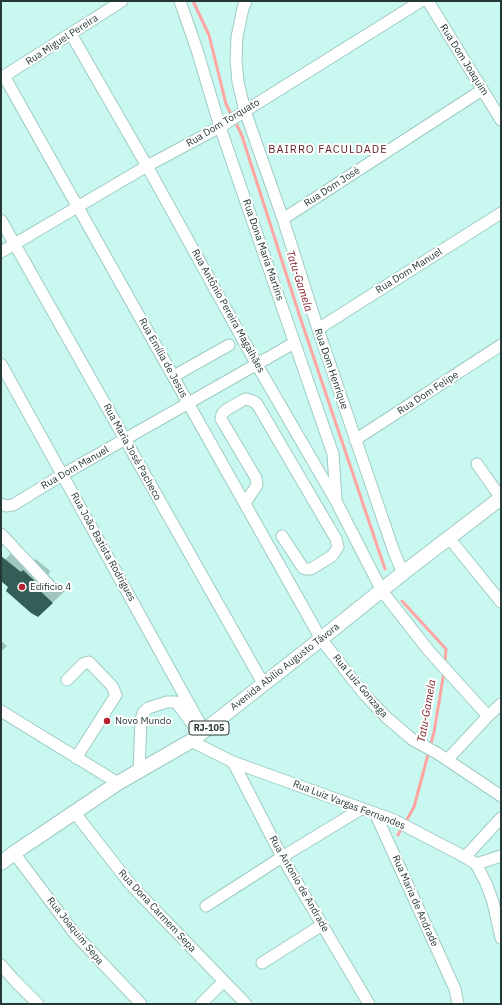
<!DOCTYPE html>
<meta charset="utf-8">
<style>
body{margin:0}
#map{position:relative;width:502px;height:1005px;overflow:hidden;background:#c8f8ef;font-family:"IBM Plex Sans",sans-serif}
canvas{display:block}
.frame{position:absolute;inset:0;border:2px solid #253835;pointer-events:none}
</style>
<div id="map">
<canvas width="502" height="1005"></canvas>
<div class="frame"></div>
</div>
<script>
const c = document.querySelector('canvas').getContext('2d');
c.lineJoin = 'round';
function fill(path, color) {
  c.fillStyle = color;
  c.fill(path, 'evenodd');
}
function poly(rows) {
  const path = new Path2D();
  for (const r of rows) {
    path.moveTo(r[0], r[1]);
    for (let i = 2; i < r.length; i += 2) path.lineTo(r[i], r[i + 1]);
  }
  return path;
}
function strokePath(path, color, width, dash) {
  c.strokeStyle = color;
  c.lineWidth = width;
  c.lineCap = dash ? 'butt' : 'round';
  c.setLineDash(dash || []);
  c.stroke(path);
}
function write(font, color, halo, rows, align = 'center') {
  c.font = font + ' "IBM Plex Sans",sans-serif';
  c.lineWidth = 4;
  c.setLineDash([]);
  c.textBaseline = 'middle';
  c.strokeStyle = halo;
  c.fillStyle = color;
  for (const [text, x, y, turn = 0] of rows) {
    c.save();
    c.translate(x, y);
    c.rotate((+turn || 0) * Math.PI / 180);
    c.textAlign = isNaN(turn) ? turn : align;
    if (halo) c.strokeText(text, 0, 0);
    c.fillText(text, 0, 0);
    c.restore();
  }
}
fill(poly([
 [17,547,34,561,36,559,50,571,50,572,48,575,65,591,38,616,10,587,1,580,1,564],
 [1,641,7,646,1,652]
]), '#0003');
strokePath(poly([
 [193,1,209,35,226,104,232,116],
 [235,121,242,136,299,314,385,569],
 [402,601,446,649,445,663],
 [405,823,414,807,434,732,444,672],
 [398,835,402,828]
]), '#ffa5a3', 3);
fill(poly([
 [1,556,21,572,23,570,39,585,36,587,53,603,38,617,31,613,6,591,8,587,1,581]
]), '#335e58');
const minor = poly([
 [180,1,197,50,220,127,333,454,336,499],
 [246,1,243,8,237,37,236,60,238,82,245,111,283,219,318,329,394,552,403,573],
 [428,1,501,120],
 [71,34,147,166,257,365,336,501,382,591,429,651,488,716],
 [4,76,321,639,364,694,386,717,413,740,437,753,501,796],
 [1,78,122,1],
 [283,219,482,90],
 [1,220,264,685],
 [1,252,147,166,220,127,245,111,421,1],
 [318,329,501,213],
 [1,364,204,731],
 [174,376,229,345],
 [355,440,501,345],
 [477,464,501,498],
 [245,503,257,485,256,478,221,419,222,414,226,410,243,400,246,399,253,401,257,404,336,539,338,547,332,556,311,569,306,569,303,568,282,536],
 [1,504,6,506,13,505,62,475,294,343],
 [1,534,48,584],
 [449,538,501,602],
 [67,680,83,664,89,662,112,686,116,695,76,758],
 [1,711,118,783],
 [191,741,233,762,394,820,465,857,476,864,486,883,493,902,501,938],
 [448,759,488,716,501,704],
 [233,762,282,857,369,1004],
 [139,771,141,719,143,713,148,708,167,702,176,702,196,729],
 [74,812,131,885,246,1004],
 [375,813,455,989,458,1004],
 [14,853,75,934,141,1004],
 [465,857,501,818],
 [476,864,501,856],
 [206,906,282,857,361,809],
 [262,963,322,925],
 [1,965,15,981,38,1004],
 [201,1004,223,982]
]);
const major = poly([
 [1,863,14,853,118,783,191,741,321,639,403,573,501,498]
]);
strokePath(minor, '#9eccc4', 13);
strokePath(major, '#9eccc4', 16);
strokePath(minor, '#fff', 11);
strokePath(major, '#fff', 14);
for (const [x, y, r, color] of [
 [22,587,4,"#b42232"],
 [107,721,4,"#b42232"]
]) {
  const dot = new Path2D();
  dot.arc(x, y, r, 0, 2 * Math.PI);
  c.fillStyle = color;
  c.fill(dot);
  strokePath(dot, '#fff', 1.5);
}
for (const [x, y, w] of [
 [209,728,40]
]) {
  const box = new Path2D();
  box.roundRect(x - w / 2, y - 7, w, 14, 3);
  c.fillStyle = '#fff';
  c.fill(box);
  strokePath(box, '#253835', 1);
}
write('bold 9px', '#253835', null, [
 ["RJ-105",209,728]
]);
write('10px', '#253835', '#fff', [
 ["Rua Miguel Pereira",62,40,-33],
 ["Rua Dom Joaquim",464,60,58],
 ["Rua Dom Torquato",223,123,-31],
 ["Rua Dom José",332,187,-33],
 ["Rua Dona Maria Martins",263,250,71],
 ["Rua Dom Manuel",409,271,-32],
 ["Rua Antônio Pereira Magalhães",228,311,61],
 ["Rua Emília de Jesus",163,358,61],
 ["Rua Dom Henrique",331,369,71],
 ["Rua Dom Felipe",428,393,-33],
 ["Rua Maria José Pacheco",132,452,61],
 ["Rua Dom Manuel",75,468,-30],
 ["Rua João Batista Rodrigues",103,547,61],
 ["Avenida Abílio Augusto Távora",285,667,-38],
 ["Rua Luiz Gonzaga",360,686,50],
 ["Rua Luiz Vargas Fernandes",349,805,21],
 ["Rua Antonio de Andrade",299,884,60],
 ["Rua Maria de Andrade",415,901,66],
 ["Rua Dona Carmem Sepa",157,911,47],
 ["Rua Joaquim Sepa",75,931,51]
]);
write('10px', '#253835', '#fff', [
 ["Edificio 4",30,587],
 ["Novo Mundo",115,721]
], 'left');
c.letterSpacing = '1px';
write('11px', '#631e21', '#fff', [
 ["BAIRRO FACULDADE",328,150]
]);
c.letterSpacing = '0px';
write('italic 11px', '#831d26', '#fff', [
 ["Tatu-Gamela",299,281,72],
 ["Tatu-Gamela",427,711,-80]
]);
</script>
